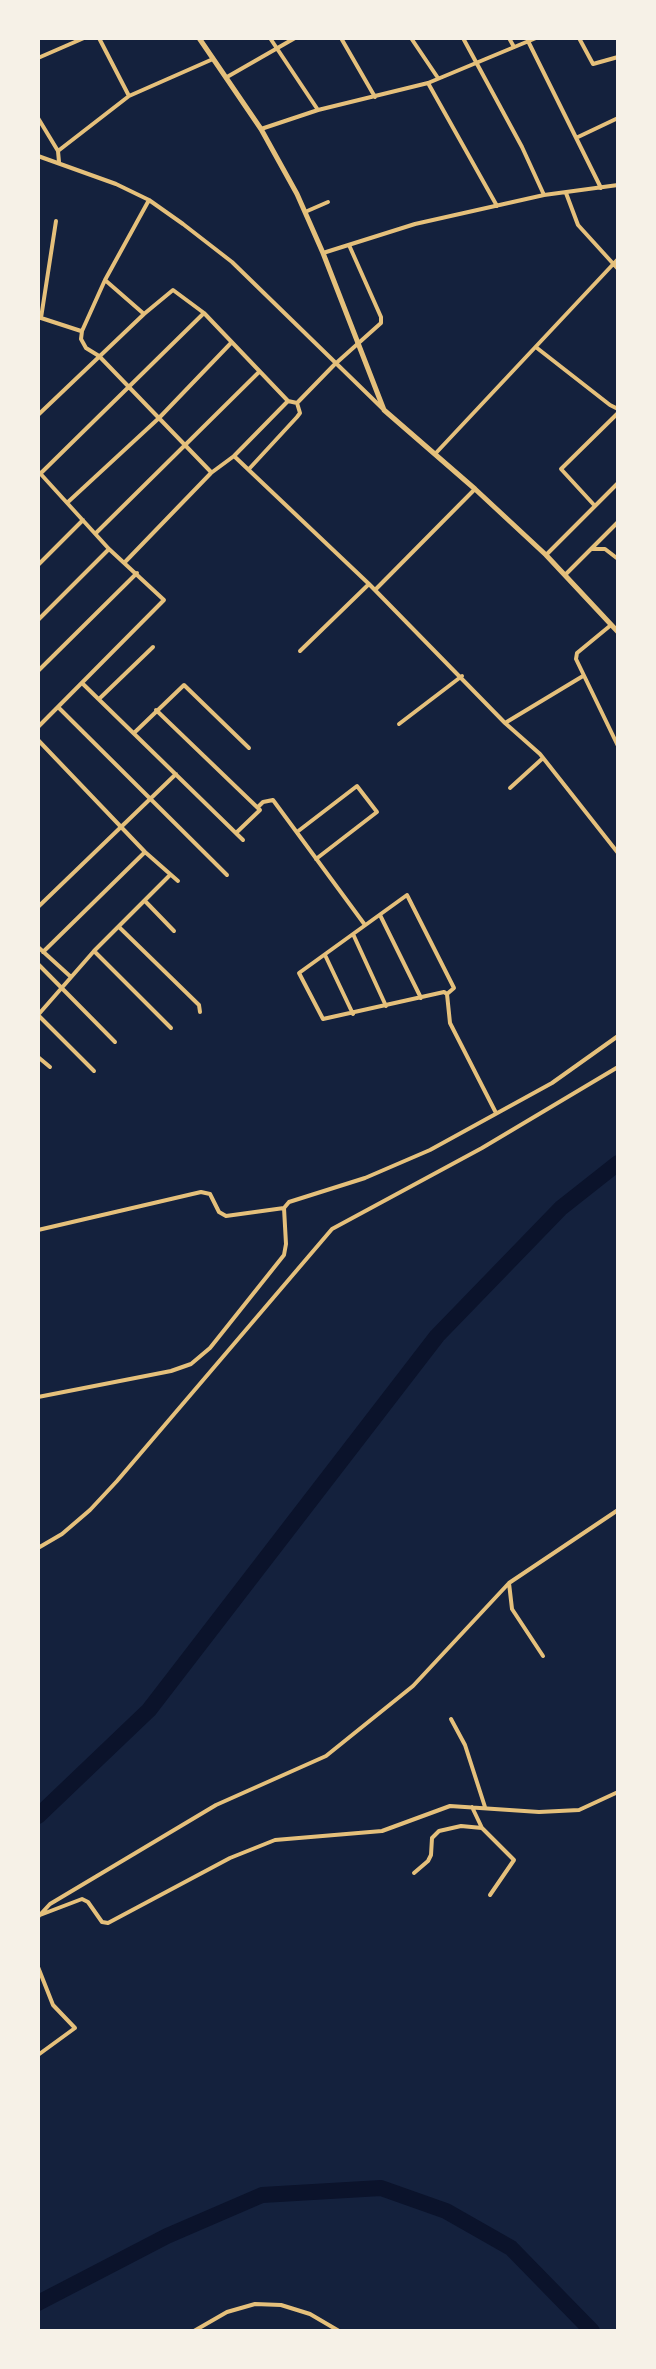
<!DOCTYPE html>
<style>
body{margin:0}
#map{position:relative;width:656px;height:2369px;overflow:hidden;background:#14213d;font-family:Jost,sans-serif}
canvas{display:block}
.frame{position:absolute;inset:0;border:40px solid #f6f1e7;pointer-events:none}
</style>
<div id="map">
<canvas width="656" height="2369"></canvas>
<div class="frame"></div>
</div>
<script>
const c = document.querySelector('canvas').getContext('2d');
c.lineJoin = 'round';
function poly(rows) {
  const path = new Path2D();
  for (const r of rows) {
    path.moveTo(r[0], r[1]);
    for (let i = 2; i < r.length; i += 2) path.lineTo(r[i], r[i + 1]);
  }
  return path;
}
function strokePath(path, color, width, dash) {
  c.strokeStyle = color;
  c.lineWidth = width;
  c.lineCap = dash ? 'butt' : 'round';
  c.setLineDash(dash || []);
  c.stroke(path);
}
strokePath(poly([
 [38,1816,149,1710,437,1336,561,1208,618,1163],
 [38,2303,167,2236,262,2195,381,2188,446,2211,511,2248,592,2331]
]), '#0b132b', 16);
strokePath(poly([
 [99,38,129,96],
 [270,38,318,110],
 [341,38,375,97],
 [411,38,438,78],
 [463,38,522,147,544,195],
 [509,38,514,47],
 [579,38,593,64,618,57],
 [528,41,601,188],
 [38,58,84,38],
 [227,77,295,38],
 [428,83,497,206],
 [38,118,58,151,59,162],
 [261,129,318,110,428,83,536,38],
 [578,137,618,118],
 [58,151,129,96,213,59],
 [38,156,116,184,149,200,183,224,232,262,382,408],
 [566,193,578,225,618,269],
 [149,200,105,280,82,331,81,339,86,348,99,356,211,472],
 [305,212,328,202],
 [323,253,415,224,544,195,618,185],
 [105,280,144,314],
 [38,317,81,331],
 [41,318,56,221],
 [537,348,610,405,618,409],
 [38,415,144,314,173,290,204,313,288,401],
 [435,454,618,259],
 [234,456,369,584,505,723,540,754,618,853],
 [249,469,297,417,300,413,297,403],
 [38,471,109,549,164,600,38,727],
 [40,474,204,313],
 [68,502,159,418,231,343],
 [595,506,561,469,618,413],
 [96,533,259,372],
 [592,549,605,549,618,559],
 [546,555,618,483],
 [125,562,211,473,234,456,288,401,297,403,334,365,381,323,381,317,349,245],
 [38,565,83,520],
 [565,575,618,522],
 [375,590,475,489],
 [38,620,109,549],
 [611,625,577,653,576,659,618,746],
 [300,651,369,584],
 [38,671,137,573],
 [82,683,243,840],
 [99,699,153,647],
 [58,707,227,875],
 [156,710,260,810,236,833],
 [505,723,583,676],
 [399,724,462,676],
 [134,733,184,685,249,748],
 [38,740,145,852,178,881],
 [510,788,543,758],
 [258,807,263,802,273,800,365,925],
 [297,832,357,786,377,812,316,859],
 [145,901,174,931],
 [38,907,176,774],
 [380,915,421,998],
 [119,927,199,1005,200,1012],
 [353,934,386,1006],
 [38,947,71,977],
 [94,951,171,1028],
 [43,952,145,852],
 [325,955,353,1014],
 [38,964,115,1042],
 [447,994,454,988,407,895,299,973,323,1019,444,992,447,994,450,1023,496,1113],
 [38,1015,94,951,170,875],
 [38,1015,94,1071],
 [38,1057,50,1067],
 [38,1230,201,1192,210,1194,219,1212,226,1216,284,1208],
 [38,1397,171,1371,191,1364,210,1348,284,1255,286,1244,284,1208,289,1202,365,1178,430,1150,552,1083,618,1036],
 [38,1548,62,1534,90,1510,117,1481,332,1229,482,1148,618,1067],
 [509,1583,512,1609,543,1656],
 [451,1719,465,1745,485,1807],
 [472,1807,482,1828,514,1860,490,1895],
 [414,1873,428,1861,431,1855,432,1838,439,1831,461,1826,482,1828],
 [40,1915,82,1899,88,1902,102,1922,108,1923,230,1858,275,1840,382,1831,450,1806,539,1812,579,1810,618,1792],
 [38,1917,50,1904,216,1805,326,1756,413,1686,509,1583,618,1510],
 [38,1967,53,2005,75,2028,38,2055],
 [194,2331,227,2312,255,2304,281,2305,310,2314,339,2331]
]), '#e5c07b', 4);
strokePath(poly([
 [199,38,261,129,297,194,323,253,384,410,475,489,546,555,618,632]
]), '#e5c07b', 5);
</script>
